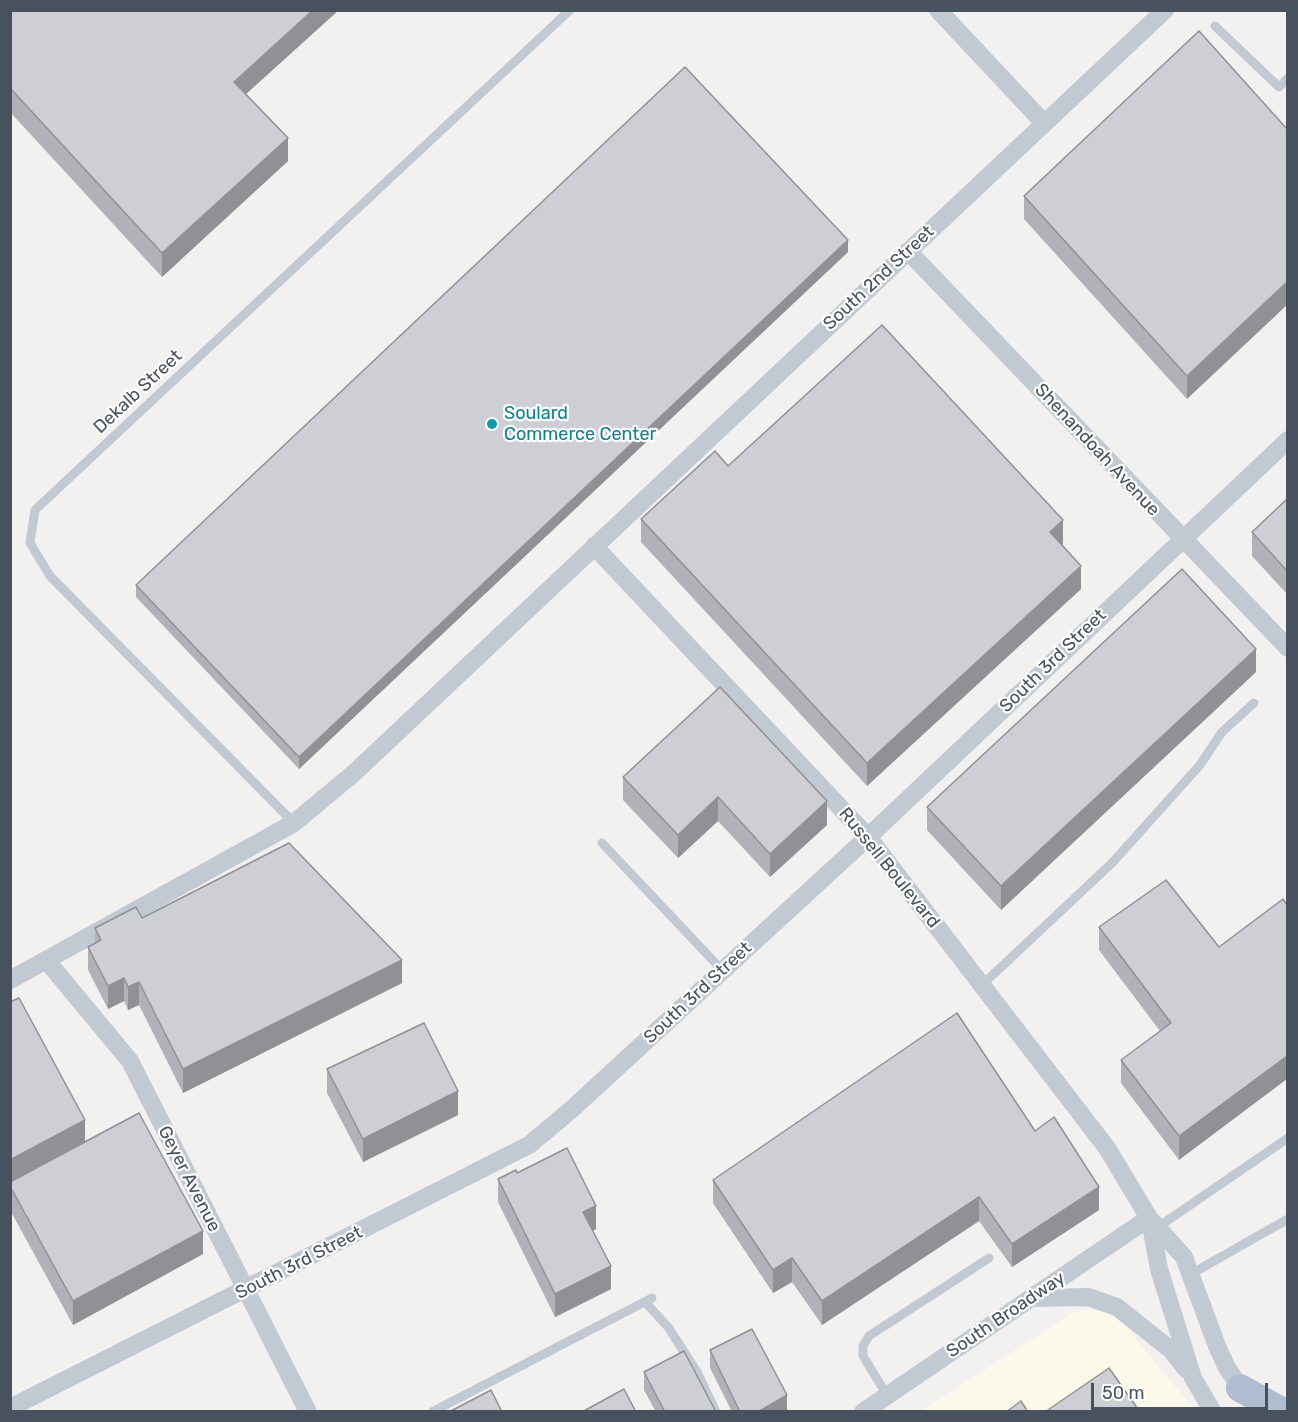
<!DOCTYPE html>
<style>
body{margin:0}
#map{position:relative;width:1298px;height:1422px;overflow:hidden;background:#f3f0f0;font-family:Rubik,sans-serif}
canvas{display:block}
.frame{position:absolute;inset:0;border:12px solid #48515e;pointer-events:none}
.scale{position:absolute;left:1091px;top:1383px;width:177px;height:27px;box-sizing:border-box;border:3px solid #48515e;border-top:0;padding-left:8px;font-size:18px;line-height:21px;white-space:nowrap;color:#48515e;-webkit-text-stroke:4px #fff;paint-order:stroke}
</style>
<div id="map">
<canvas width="1298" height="1422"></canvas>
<div class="frame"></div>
<div class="scale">50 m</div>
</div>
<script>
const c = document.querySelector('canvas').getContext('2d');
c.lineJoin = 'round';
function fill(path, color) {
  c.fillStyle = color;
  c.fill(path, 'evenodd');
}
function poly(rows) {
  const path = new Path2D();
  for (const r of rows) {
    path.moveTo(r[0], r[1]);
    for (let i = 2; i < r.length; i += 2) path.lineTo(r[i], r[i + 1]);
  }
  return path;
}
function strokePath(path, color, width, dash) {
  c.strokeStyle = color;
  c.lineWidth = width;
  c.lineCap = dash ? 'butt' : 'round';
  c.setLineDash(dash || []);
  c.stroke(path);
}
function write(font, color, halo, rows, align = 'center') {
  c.font = font + ' Rubik,sans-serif';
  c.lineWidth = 4.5;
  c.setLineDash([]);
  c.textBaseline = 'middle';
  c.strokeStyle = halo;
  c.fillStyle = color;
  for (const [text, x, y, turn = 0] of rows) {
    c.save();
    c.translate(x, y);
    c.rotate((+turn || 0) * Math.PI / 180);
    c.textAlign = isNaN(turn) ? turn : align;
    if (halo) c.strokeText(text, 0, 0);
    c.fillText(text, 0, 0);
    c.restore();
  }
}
fill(poly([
 [1087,1309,1106,1312,1123,1323,1195,1411,921,1412,1070,1314]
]), '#fcf9ea');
strokePath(poly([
 [1215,26,1279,87,1288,78],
 [294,823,50,576,30,543,35,510,570,10],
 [602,843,722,970],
 [982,985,1112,863,1200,765,1222,732,1254,703],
 [1158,1227,1288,1138],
 [1191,1274,1288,1219],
 [645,1302,668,1327,697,1372,716,1412],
 [887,1395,863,1356,863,1346,869,1336,989,1258],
 [432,1412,652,1298]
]), '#c1c9d2', 9);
strokePath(poly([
 [938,10,1044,123],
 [908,251,1288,648],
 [594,546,868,837,1107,1148,1149,1218,1184,1257,1217,1346,1226,1366,1246,1396],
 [47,961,130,1061,308,1412],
 [10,980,294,823,354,773,1165,10],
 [1150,1220,1159,1269,1193,1378,1213,1412],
 [1031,1298,1088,1297,1117,1307,1171,1350,1186,1369],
 [10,1408,529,1145,572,1109,868,837,1288,440],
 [863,1412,1149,1218]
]), '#c1c9d2', 18);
strokePath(poly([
 [1240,1388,1283,1412]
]), '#b0bccf', 28);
fill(poly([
 [10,10,246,94,288,161,162,277,10,112],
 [1199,31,1187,399,1024,219,1024,196],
 [848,252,299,769,136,597,136,585],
 [728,466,1063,544,1062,545,1081,589,867,786,641,542,641,519],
 [1287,499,1287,594,1252,556,1252,532],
 [1256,672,1001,910,927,830,927,807],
 [720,687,827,825,770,877,718,821,678,858,623,800,623,777],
 [142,918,402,983,183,1093,139,1005,128,1010,124,1001,108,1009,88,970,88,947,95,943,95,928],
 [1099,927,1219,947,1179,1160,1121,1083,1121,1060,1160,1031,1099,950],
 [10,1002,85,1142,203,1254,73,1325,10,1210],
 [327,1069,458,1115,363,1162,327,1093],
 [1035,1131,1099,1210,1012,1267,979,1221,822,1325,792,1282,773,1293,713,1203,713,1180],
 [498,1179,596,1229,592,1231,611,1289,555,1317,498,1202],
 [710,1350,787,1412,732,1412,710,1368],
 [644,1372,716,1412,656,1412,644,1390]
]), '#b0b2b7');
fill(poly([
 [313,10,339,10,234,105,234,82],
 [288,138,288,161,162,277,162,253],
 [848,240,848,252,299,769,299,757],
 [1287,282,1287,305,1187,399,1187,376],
 [1063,520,1063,544,1050,556,1050,532],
 [1081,566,1081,589,867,786,867,763],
 [1256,649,1256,672,1001,910,1001,886],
 [718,797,718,821,678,858,678,835],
 [827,801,827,825,770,877,770,854],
 [402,960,402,983,183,1093,183,1069],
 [124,978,124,1001,108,1009,108,986],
 [139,982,139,1005,128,1010,128,987],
 [1287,1056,1287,1079,1179,1160,1179,1136],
 [458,1091,458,1115,363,1162,363,1139],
 [85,1120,85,1143,10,1183,10,1160],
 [1099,1187,1099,1210,1012,1267,1012,1244],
 [979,1197,979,1221,822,1325,822,1301],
 [596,1206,596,1229,583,1236,583,1212],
 [203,1231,203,1254,73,1325,73,1301],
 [792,1258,792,1282,773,1293,773,1270],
 [611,1266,611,1289,555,1317,555,1294],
 [787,1395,787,1412,758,1412]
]), '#909195');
const building = poly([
 [10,10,313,10,234,82,288,138,162,253,10,88,10,10],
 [1199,31,1287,129,1287,282,1187,376,1024,196,1199,31],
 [685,67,848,240,299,757,136,585,685,67],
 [882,325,1063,520,1050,532,1081,566,867,763,641,519,715,451,728,466,882,325],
 [1287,499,1287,571,1252,532,1287,499],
 [1182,569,1256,649,1001,886,927,807,1182,569],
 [720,687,827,801,770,854,718,797,678,835,623,777,720,687],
 [289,843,402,960,183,1069,139,982,128,987,124,978,108,986,88,947,101,940,95,928,136,907,142,918,289,843],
 [1166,880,1219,947,1283,899,1287,905,1287,1056,1179,1136,1121,1060,1171,1023,1099,927,1166,880],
 [19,998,85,1120,10,1160,10,1002,19,998],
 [957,1013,1035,1131,1054,1117,1099,1187,1012,1244,979,1197,822,1301,792,1258,773,1270,713,1180,957,1013],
 [424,1023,458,1091,363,1139,327,1069,424,1023],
 [139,1113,203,1231,73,1301,10,1186,10,1182,139,1113],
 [567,1148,596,1206,583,1212,611,1266,555,1294,498,1179,516,1170,517,1173,567,1148],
 [752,1329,787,1395,758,1412,740,1412,710,1350,752,1329],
 [684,1351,716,1412,665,1412,644,1372,684,1351],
 [1109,1368,1140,1412,1045,1412,1109,1368],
 [624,1389,636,1412,582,1412,624,1389],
 [491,1390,502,1412,449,1412,491,1390],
 [1021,1401,1028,1412,1006,1412,1021,1401]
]);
fill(building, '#cdcfd5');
strokePath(building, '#909195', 1.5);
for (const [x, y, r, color] of [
 [492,424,6,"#0f9aa8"]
]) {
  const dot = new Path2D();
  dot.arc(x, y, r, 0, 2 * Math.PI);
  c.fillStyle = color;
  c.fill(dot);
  strokePath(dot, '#fff', 2);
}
write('18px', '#48515e', '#fff', [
 ["South 2nd Street",879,278,-43],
 ["Dekalb Street",138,392,-43],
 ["Shenandoah Avenue",1097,450,47],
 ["South 3rd Street",1053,661,-44],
 ["Russell Boulevard",889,868,51],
 ["South 3rd Street",698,993,-43],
 ["Geyer Avenue",189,1179,63],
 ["South 3rd Street",299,1263,-27],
 ["South Broadway",1006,1315,-34]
]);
write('18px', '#0d838f', '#fff', [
 ["Soulard",504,414],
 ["Commerce Center",504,435]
], 'left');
</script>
